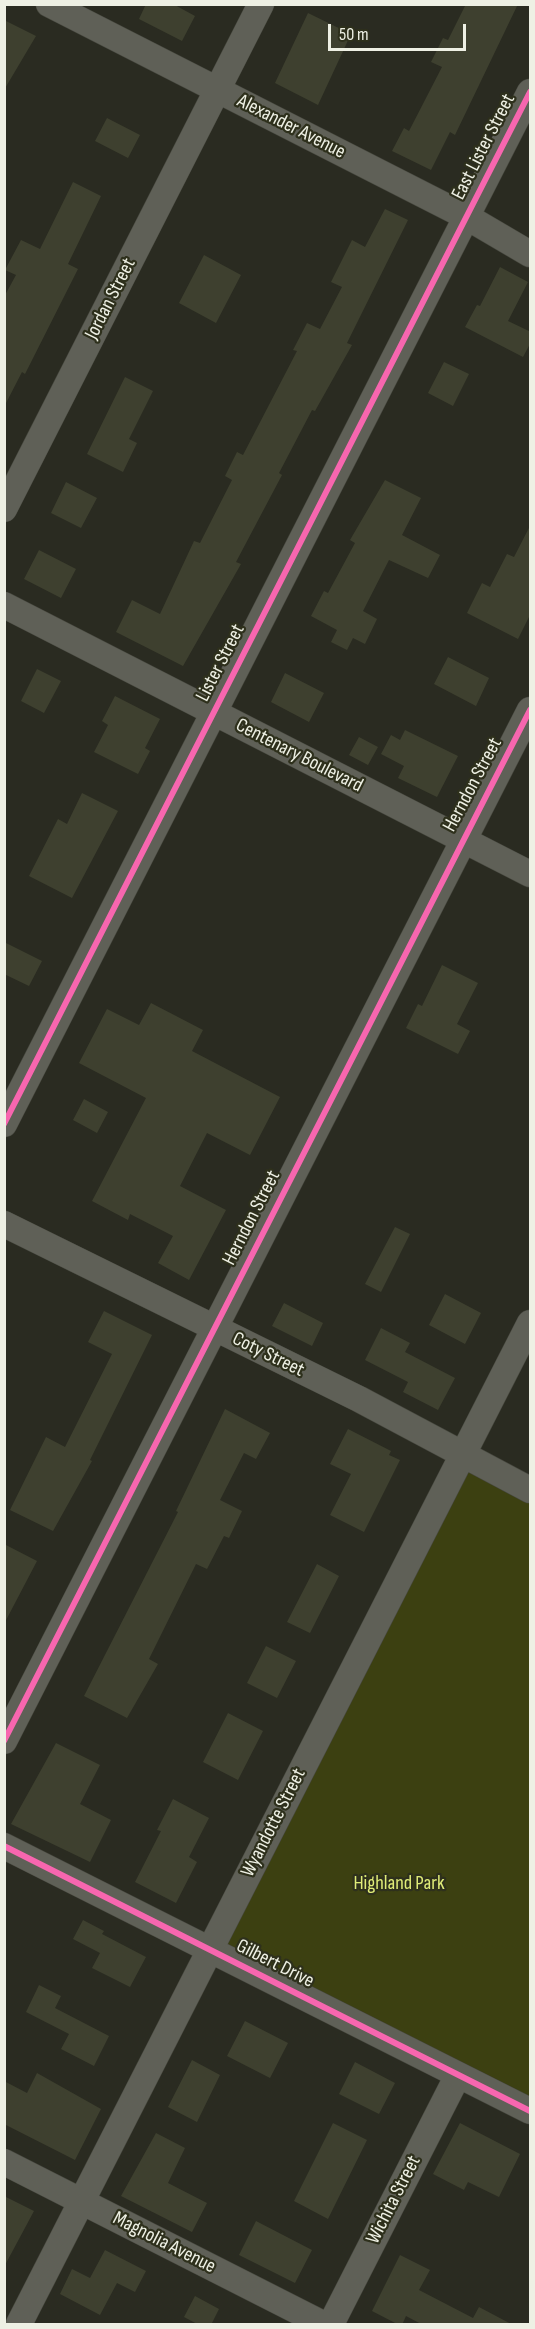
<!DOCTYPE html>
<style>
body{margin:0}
#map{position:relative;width:535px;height:2329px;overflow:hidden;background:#2a2b21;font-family:"Sofia Sans Condensed",sans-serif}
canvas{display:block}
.frame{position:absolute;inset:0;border:6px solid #eef0e4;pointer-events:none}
.scale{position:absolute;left:328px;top:24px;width:138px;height:27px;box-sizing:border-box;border:3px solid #eef0e4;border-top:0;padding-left:8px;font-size:18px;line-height:21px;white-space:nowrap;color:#eef0e4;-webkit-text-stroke:4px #2e301c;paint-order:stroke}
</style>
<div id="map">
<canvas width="535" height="2329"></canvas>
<div class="frame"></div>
<div class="scale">50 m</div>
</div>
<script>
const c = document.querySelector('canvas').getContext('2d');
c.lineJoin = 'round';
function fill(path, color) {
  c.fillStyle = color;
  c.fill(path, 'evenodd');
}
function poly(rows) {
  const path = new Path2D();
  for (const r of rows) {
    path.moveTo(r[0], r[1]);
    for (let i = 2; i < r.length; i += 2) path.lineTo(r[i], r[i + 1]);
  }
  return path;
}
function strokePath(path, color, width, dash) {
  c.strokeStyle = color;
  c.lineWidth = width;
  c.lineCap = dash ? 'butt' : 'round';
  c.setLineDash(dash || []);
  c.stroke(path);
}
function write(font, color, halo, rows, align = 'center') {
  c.font = font + ' "Sofia Sans Condensed",sans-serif';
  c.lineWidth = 4.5;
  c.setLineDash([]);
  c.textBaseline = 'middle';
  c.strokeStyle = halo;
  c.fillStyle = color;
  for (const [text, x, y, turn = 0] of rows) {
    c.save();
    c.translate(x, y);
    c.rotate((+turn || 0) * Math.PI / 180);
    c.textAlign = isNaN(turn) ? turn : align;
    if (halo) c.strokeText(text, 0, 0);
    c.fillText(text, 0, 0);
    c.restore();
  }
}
fill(poly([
 [465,1460,530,1495,530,2099,220,1943]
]), '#3c4011');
fill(poly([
 [146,4,173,4,195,16,182,41,139,19],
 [466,4,518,4,455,135,450,132,431,170,392,151,404,128,409,131,442,67,431,62,443,38,448,40],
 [308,13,351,34,318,105,275,83],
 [4,20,36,36,4,90],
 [107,118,140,135,128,158,95,141],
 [73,182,101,196,68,264,78,269,25,374,22,372,4,407,4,297,16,275,5,270,21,240,40,249],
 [385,209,408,220,347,343,352,345,315,411,312,410,279,473,282,475,236,562,241,564,183,666,116,632,132,600,160,614,194,541,200,543,232,480,225,476,237,452,243,455,297,351,293,350,307,323,320,329,342,287,331,282,352,240,365,247],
 [204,255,241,275,216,323,179,303],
 [500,267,528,282,508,321,531,332,531,342,523,357,465,327,477,305,480,306],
 [444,362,469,374,453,406,428,393],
 [125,377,153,391,129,439,137,443,123,472,87,454],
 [385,480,421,498,402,535,440,555,428,578,389,560,363,611,377,619,365,644,353,638,347,650,331,642,337,630,311,616,324,591,328,593,355,543,350,540],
 [66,482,97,498,81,528,51,513],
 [531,524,531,613,518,639,467,613,482,583,490,587,507,554,514,557],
 [39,550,76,569,61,598,24,579],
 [448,657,489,678,476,706,434,684],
 [37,669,61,681,44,713,21,701],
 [285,673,324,693,309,722,271,702],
 [115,696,160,719,145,748,150,751,138,774,94,752,108,725,102,721],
 [405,730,458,756,437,797,398,778,404,766,381,754,391,735,400,740],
 [359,737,378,747,368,765,349,755],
 [82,793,118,811,72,898,29,876,58,819,67,824],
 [4,942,42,961,29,986,4,974],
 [442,965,478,983,457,1024,470,1031,458,1054,406,1028,418,1004,422,1006],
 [151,1003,203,1030,192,1051,280,1097,250,1155,207,1133,180,1186,226,1210,189,1280,158,1263,173,1236,130,1214,128,1220,92,1201,146,1098,79,1063,107,1009,139,1025],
 [84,1099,108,1112,97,1133,73,1120],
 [395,1227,410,1234,381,1292,365,1284],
 [445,1294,481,1313,465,1344,429,1325],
 [284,1303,323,1323,312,1346,272,1326],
 [104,1311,152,1335,90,1460,92,1461,53,1531,10,1510,46,1437,65,1447,112,1354,88,1342],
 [381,1328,410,1343,405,1352,455,1378,438,1410,403,1392,408,1382,365,1360],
 [225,1409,270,1433,256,1459,244,1453,220,1500,242,1511,229,1538,224,1536,207,1569,196,1564,149,1659,158,1664,127,1718,84,1696,178,1512,176,1511],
 [348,1429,391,1451,389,1455,400,1460,364,1532,330,1515,351,1474,330,1464],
 [4,1544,37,1561,4,1624],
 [317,1564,339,1576,310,1633,287,1622],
 [266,1646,296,1661,277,1698,247,1683],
 [228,1713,263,1731,238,1780,203,1762],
 [56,1743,100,1765,80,1804,111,1820,90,1862,11,1824],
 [173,1799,209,1818,189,1857,197,1862,176,1903,135,1882,161,1831,157,1830],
 [83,1920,104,1931,102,1934,146,1957,130,1987,92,1968,100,1953,73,1939],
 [39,1985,61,1996,55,2008,109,2036,94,2066,61,2049,69,2034,26,2012],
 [245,2021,288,2043,270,2078,227,2056],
 [192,2060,220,2075,197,2122,168,2107],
 [355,2062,395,2083,379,2114,339,2094],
 [37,2073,101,2109,75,2160,4,2124,4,2081,27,2093],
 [333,2123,367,2140,328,2219,294,2201],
 [460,2123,520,2154,499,2197,468,2182,464,2190,433,2174],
 [156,2133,185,2148,168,2183,207,2203,192,2232,121,2196],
 [4,2196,34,2211,4,2267],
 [256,2221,312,2250,295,2283,239,2255],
 [105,2250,146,2271,135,2292,117,2283,100,2315,60,2294,72,2269,90,2278],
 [400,2255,430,2270,419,2290,473,2318,479,2307,513,2325,423,2325,406,2316,402,2325,399,2325,372,2311],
 [195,2296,219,2309,211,2325,199,2325,184,2317]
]), '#3e402f');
const minor = poly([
 [49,4,467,217,530,254],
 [4,509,261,4],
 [4,605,530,874],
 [4,1124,530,92],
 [4,1224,359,1399,530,1490],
 [4,1741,530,710],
 [4,1846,530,2111],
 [4,2162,323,2324],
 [19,2324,530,1323],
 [331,2324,458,2075]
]);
strokePath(minor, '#46473e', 27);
strokePath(minor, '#5f6057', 26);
strokePath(poly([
 [4,1124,530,92],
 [4,1741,530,710],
 [4,1846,530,2111]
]), '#f766af', 6);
write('20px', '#eef0e4', '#2e301c', [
 ["Alexander Avenue",291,127,27],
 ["East Lister Street",484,147,-63],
 ["Jordan Street",111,299,-63],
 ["Lister Street",221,663,-63],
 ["Centenary Boulevard",299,756,27],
 ["Herndon Street",473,785,-62],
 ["Herndon Street",252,1218,-63],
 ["Coty Street",268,1355,26],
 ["Wyandotte Street",274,1823,-63],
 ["Gilbert Drive",275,1964,27],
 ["Wichita Street",394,2200,-63],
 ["Magnolia Avenue",164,2243,27]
]);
write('20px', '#e0ec78', '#2e301c', [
 ["Highland Park",399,1884]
]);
</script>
